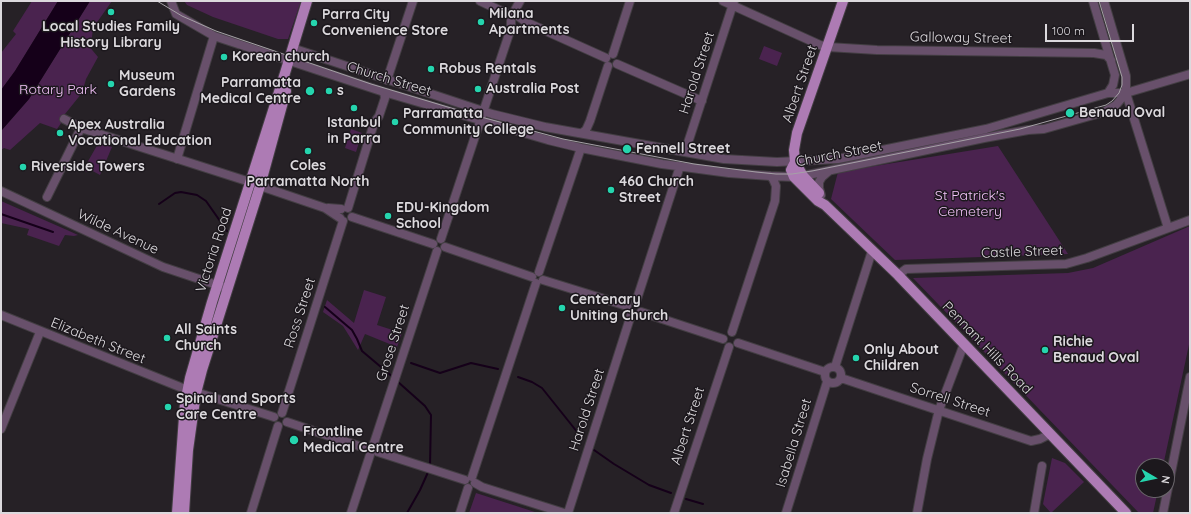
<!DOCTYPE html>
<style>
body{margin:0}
#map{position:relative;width:1191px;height:514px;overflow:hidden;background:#262126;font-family:Quicksand,sans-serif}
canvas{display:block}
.frame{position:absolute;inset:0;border:2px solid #dcd9dd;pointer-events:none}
.north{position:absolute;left:1135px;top:458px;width:40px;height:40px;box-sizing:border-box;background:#1c181d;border:1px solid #69656a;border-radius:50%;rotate:99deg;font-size:11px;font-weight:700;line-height:16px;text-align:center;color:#dcd9dd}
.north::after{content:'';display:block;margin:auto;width:14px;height:18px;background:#25d5ae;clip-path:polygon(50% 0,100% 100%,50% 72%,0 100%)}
.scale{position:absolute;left:1045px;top:24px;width:89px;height:18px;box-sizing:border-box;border:2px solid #dcd9dd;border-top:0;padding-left:5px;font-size:12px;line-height:14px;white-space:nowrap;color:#dcd9dd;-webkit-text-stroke:3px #1c181d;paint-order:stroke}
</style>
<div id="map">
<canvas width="1191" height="514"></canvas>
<div class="frame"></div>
<div class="north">N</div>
<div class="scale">100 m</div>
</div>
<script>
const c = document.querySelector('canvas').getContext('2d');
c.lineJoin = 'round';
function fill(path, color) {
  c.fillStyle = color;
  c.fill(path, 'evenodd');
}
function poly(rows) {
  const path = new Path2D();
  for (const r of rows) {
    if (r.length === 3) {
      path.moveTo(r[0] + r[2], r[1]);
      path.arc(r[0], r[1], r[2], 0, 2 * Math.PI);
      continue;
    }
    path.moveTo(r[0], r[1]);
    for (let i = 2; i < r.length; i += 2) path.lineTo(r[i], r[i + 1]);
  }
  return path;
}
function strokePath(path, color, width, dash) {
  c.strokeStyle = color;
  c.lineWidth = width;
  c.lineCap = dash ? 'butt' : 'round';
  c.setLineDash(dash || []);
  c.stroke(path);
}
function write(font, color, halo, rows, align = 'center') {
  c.font = font + ' Quicksand,sans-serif';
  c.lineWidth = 3;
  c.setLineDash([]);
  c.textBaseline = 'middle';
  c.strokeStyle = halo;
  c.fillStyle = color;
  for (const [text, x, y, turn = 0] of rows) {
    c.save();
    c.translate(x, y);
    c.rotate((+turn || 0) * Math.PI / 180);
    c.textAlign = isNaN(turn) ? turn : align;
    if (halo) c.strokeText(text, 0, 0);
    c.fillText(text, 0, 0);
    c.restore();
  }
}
fill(poly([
 [32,1,58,1,15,71,1,90,1,53,16,34,13,31],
 [90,1,112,1,93,28,92,37,88,45,98,57,86,79,82,93,65,114,64,119,57,129,40,123,10,150,4,148,1,150,1,131,29,99],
 [184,1,301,1,288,39,278,39,213,17,187,5],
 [764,46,782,53,777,66,759,59],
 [351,129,362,133,356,152,345,148],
 [99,142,112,147,100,175,89,169,87,172,83,170],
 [998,146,1068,254,895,260,831,199,838,172],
 [1,201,67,230,78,235,74,236,65,235,59,246,27,235,29,229,1,223],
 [1190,226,1190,340,1163,466,1143,466,1143,490,1158,490,1153,513,1139,513,913,278,1068,273,1093,268],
 [364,290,386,297,377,325,402,333,397,347,365,334,358,350,343,326,323,312,327,300,354,323],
 [1052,458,1065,463,1084,482,1051,513,1043,504],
 [476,493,538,513,469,513]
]), '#4a234f');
fill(poly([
 [58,1,90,1,29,99,1,131,1,90,15,71]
]), '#150019');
strokePath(poly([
 [159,204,175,193,181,192,197,195,206,201,227,231],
 [1,214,53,232],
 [325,307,352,330,357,339,362,351,394,378],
 [411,363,440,373,471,363,498,369],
 [518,377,532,382,542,388,582,438],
 [397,381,425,406,431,415,430,466],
 [594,450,614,464,649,485,671,493],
 [686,499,703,504],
 [407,513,420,490,429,470]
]), '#150019', 2);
const minor = poly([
 [171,1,176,14,214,36,384,92,548,140,581,148,662,164,729,173,770,176,794,177,803,176,984,138,1028,130,1044,129,1104,112,1116,105,1126,93],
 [480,1,508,14],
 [723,1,820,45,828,47,877,50,1094,53,1106,55,1111,60],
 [1093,1,1115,75,1113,85,1108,93],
 [1104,1,1126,76,1126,93,1168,228],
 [515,10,520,1],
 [519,17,526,22,606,58],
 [298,50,492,114,545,127,724,159,777,162,838,159,986,129,1108,93,1126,93,1190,74],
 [613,54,630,1],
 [617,64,702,101],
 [387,80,413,1],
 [64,119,81,128,250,182],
 [582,133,586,130,590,121,608,66],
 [685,152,734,1],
 [177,159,214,36],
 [260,186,325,208,340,218],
 [1,191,163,267,223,287],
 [821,195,819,188,819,182,822,177,829,171],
 [47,197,81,128],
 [328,208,341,209],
 [348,208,371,133,374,123,379,116,385,98,384,92],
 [352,217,433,244],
 [441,239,511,28,511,21],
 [445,247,532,277],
 [539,272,581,148],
 [898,275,906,269,1066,264,1087,258,1190,220],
 [543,280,627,306],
 [636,302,680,166],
 [641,312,723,339],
 [1,315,180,387,274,417],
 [732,332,775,201,776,186,773,179,770,176],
 [738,343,825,372],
 [833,375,8],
 [835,367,872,251],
 [840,379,844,379,886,393,1031,441,1040,439,1050,434],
 [282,413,343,221],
 [287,422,365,448],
 [1,429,40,332],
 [374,443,437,251],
 [378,452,465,480],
 [472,477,536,283],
 [475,483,482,487,564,513],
 [251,513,278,426],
 [351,513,370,455],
 [460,513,468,488],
 [568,513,631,315],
 [674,513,729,347],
 [786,513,827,382],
 [917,513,927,459,939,410,964,344],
 [1034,513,1042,466],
 [1163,513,1190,377]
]);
const major = poly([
 [843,1,797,133,794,150,795,162,791,170,794,177,818,201,825,205,898,275,1126,513],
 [795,162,803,176,819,193],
 [177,513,185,403,190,378,212,302,285,73,307,1],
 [184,513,188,450,196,393,202,370,260,186,286,91]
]);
strokePath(minor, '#433e43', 10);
strokePath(major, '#433e43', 12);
strokePath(minor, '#68506b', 8);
strokePath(major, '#ad7bb4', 10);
strokePath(poly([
 [157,1,182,16,216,31,371,84,481,117,563,139,694,164,756,172,776,174,792,174,812,171,1020,129,1106,105,1112,101,1119,93,1122,85,1122,77,1099,1]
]), '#a5a1a6', 1);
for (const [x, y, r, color] of [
 [111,12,4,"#25d5ae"],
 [481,22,4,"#25d5ae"],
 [314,23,4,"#25d5ae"],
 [224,57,4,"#25d5ae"],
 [431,69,4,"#25d5ae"],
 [111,84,4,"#25d5ae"],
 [478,89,4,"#25d5ae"],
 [310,91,5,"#25d5ae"],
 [329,91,4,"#25d5ae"],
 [354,108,4,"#25d5ae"],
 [1070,113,5,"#25d5ae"],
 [395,122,4,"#25d5ae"],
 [60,133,4,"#25d5ae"],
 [627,149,5,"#25d5ae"],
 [308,151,4,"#25d5ae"],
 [23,167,4,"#25d5ae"],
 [611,190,4,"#25d5ae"],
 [388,216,4,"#25d5ae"],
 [562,308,4,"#25d5ae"],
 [167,338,4,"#25d5ae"],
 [1045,350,4,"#25d5ae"],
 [856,358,4,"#25d5ae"],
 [168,407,4,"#25d5ae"],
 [294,440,5,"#25d5ae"]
]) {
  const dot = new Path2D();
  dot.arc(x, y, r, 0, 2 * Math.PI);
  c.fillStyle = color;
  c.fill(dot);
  strokePath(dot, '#1c181d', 1.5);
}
write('bold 14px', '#dcd9dd', '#1c181d', [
 ["Milana",489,14],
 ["Apartments",489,30],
 ["Parra City",322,15],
 ["Convenience Store",322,31],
 ["Local Studies Family",111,27,"center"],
 ["History Library",111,43,"center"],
 ["Korean church",232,57],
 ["Robus Rentals",439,69],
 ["Museum",119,76],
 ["Gardens",119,92],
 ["Parramatta",301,83,"right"],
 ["Medical Centre",301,99,"right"],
 ["Australia Post",486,89],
 ["s",337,91],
 ["Benaud Oval",1079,113],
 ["Parramatta",403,114],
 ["Community College",403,130],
 ["Istanbul",354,123,"center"],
 ["in Parra",354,139,"center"],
 ["Apex Australia",68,125],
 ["Vocational Education",68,141],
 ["Fennell Street",636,149],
 ["Coles",308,166,"center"],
 ["Parramatta North",308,182,"center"],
 ["Riverside Towers",31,167],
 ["460 Church",619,182],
 ["Street",619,198],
 ["EDU-Kingdom",396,208],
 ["School",396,224],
 ["Centenary",570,300],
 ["Uniting Church",570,316],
 ["All Saints",175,330],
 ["Church",175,346],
 ["Richie",1053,342],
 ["Benaud Oval",1053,358],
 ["Only About",864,350],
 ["Children",864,366],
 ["Spinal and Sports",176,399],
 ["Care Centre",176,415],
 ["Frontline",303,432],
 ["Medical Centre",303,448]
], 'left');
write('14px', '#dcd9dd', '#1c181d', [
 ["Galloway Street",961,38,1],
 ["Harold Street",697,73,-72],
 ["Church Street",389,79,17],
 ["Albert Street",800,84,-71],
 ["Church Street",839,154,-11],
 ["Wilde Avenue",118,232,25],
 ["Victoria Road",214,250,-72],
 ["Castle Street",1022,252,-2],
 ["Ross Street",300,313,-72],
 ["Elizabeth Street",98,341,22],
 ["Grose Street",393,343,-72],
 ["Pennant Hills Road",987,348,46],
 ["Sorrell Street",950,400,18],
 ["Harold Street",587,410,-72],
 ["Albert Street",688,426,-72],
 ["Isabella Street",794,443,-73]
]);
write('14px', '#f1c1f7', '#1c181d', [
 ["Rotary Park",58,90],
 ["St Patrick's",970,196],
 ["Cemetery",970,212]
]);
</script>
